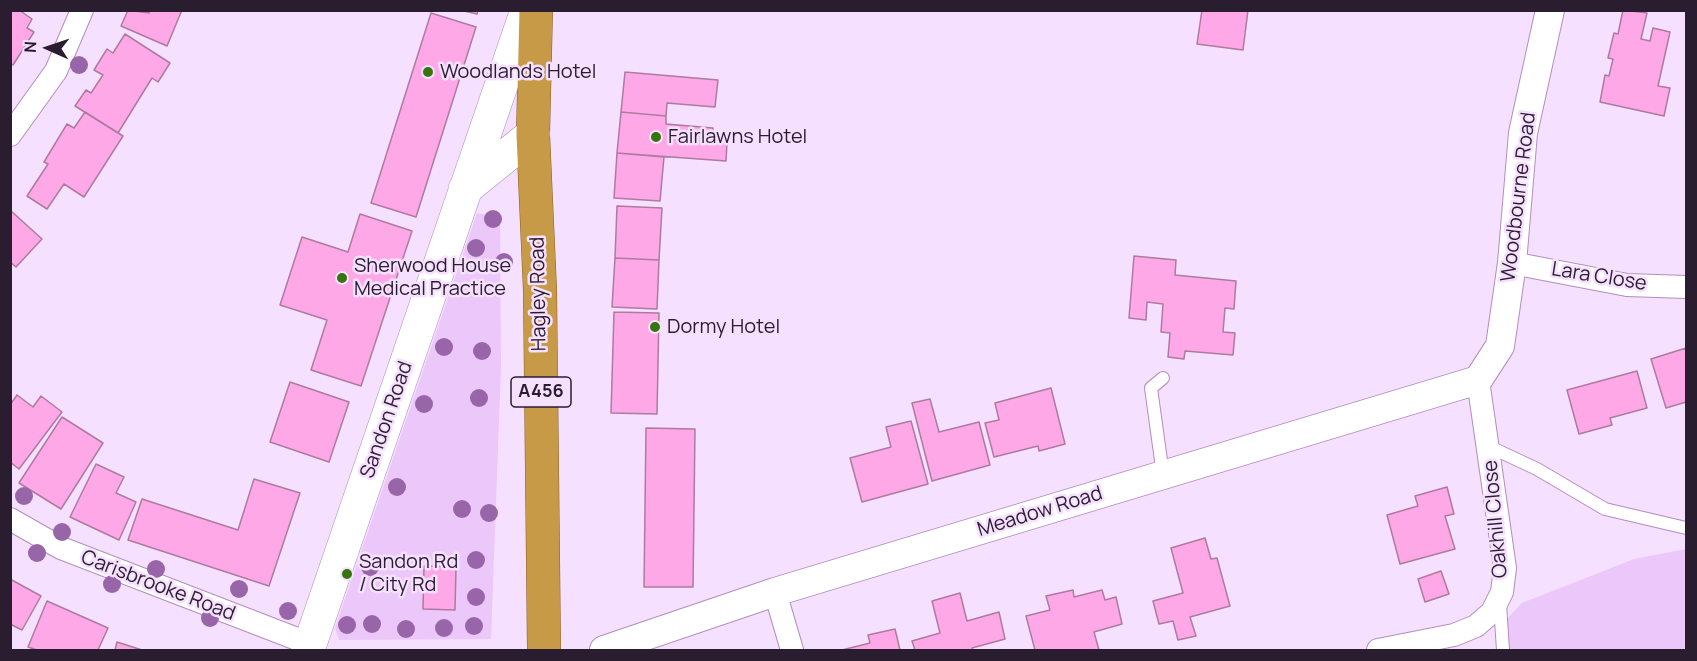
<!DOCTYPE html>
<style>
body{margin:0}
#map{position:relative;width:1697px;height:661px;overflow:hidden;background:#f6e0ff;font-family:Manrope,sans-serif}
canvas{display:block}
.frame{position:absolute;inset:0;border:12px solid #2b1d30;pointer-events:none}
.north{position:absolute;left:18px;top:18px;width:60px;height:60px;-webkit-text-stroke:4px #f6e0ff;paint-order:stroke;rotate:273deg;font-size:16px;font-weight:700;line-height:24px;text-align:center;color:#2b1d30}
.north::after{content:'';display:block;margin:auto;width:21px;height:27px;background:#2b1d30;clip-path:polygon(50% 0,100% 100%,50% 72%,0 100%)}
</style>
<div id="map">
<canvas width="1697" height="661"></canvas>
<div class="frame"></div>
<div class="north">N</div>
</div>
<script>
const c = document.querySelector('canvas').getContext('2d');
c.lineJoin = 'round';
function fill(path, color) {
  c.fillStyle = color;
  c.fill(path, 'evenodd');
}
function poly(rows) {
  const path = new Path2D();
  for (const r of rows) {
    path.moveTo(r[0], r[1]);
    for (let i = 2; i < r.length; i += 2) path.lineTo(r[i], r[i + 1]);
  }
  return path;
}
function strokePath(path, color, width, dash) {
  c.strokeStyle = color;
  c.lineWidth = width;
  c.lineCap = dash ? 'butt' : 'round';
  c.setLineDash(dash || []);
  c.stroke(path);
}
function write(font, color, halo, rows, align = 'center') {
  c.font = font + ' Manrope,sans-serif';
  c.lineWidth = 5;
  c.setLineDash([]);
  c.textBaseline = 'middle';
  c.strokeStyle = halo;
  c.fillStyle = color;
  for (const [text, x, y, turn = 0] of rows) {
    c.save();
    c.translate(x, y);
    c.rotate((+turn || 0) * Math.PI / 180);
    c.textAlign = isNaN(turn) ? turn : align;
    if (halo) c.strokeText(text, 0, 0);
    c.fillText(text, 0, 0);
    c.restore();
  }
}
fill(poly([
 [477,213,500,217,501,366,491,639,339,640,335,628],
 [1686,549,1686,650,1506,650,1503,623,1522,603,1634,559]
]), '#ecc7fa');
const building = poly([
 [10,10,19,10,32,19,27,28,34,32,13,65,10,63,10,10],
 [128,10,149,13,150,10,182,10,167,46,121,26,128,10],
 [460,10,478,10,477,14,460,10],
 [1202,10,1248,10,1243,50,1197,44,1202,10],
 [1623,10,1647,13,1641,39,1650,41,1653,28,1670,32,1658,86,1670,88,1664,116,1600,102,1605,75,1609,76,1613,59,1608,58,1614,33,1618,34,1623,10],
 [431,13,476,27,416,217,371,203,431,13],
 [125,34,170,63,158,82,152,78,118,133,75,106,86,90,91,93,103,75,94,70,107,49,113,53,125,34],
 [625,72,718,80,715,107,667,103,666,116,621,112,625,72],
 [85,112,123,136,84,197,64,184,47,209,27,196,48,164,44,162,67,124,74,128,85,112],
 [621,112,666,116,666,124,713,128,712,142,727,143,726,161,617,153,621,112],
 [617,153,664,157,660,201,614,198,617,153],
 [617,206,662,208,659,260,615,258,617,206],
 [10,210,42,239,16,267,10,262,10,210],
 [360,214,412,231,361,386,311,370,327,320,280,305,302,237,348,252,360,214],
 [1134,256,1176,260,1175,275,1236,281,1234,309,1225,308,1223,332,1235,333,1233,355,1185,351,1184,359,1168,357,1170,333,1161,332,1163,304,1147,302,1146,320,1129,318,1134,256],
 [615,258,659,260,657,309,612,307,615,258],
 [614,312,659,313,657,414,611,413,614,312],
 [1686,348,1686,402,1666,408,1651,359,1686,348],
 [1637,371,1647,408,1610,418,1612,425,1579,434,1567,390,1637,371],
 [290,382,349,402,329,462,270,442,290,382],
 [1051,388,1065,444,1039,451,1038,446,994,457,985,423,999,420,995,403,1051,388],
 [17,395,33,407,41,396,62,412,19,469,10,462,10,405,17,395],
 [930,399,939,432,979,422,990,465,932,481,912,403,930,399],
 [62,417,103,443,61,509,19,483,62,417],
 [911,421,928,484,862,502,850,458,891,447,886,427,911,421],
 [646,428,695,429,693,587,644,587,646,428],
 [96,464,124,477,116,493,136,502,119,540,70,517,96,464],
 [254,479,300,493,269,586,128,540,142,499,238,530,254,479],
 [1447,487,1454,514,1445,516,1455,549,1400,564,1387,515,1418,506,1415,496,1447,487],
 [1205,538,1211,559,1217,558,1230,606,1190,617,1196,636,1178,640,1173,621,1159,624,1153,601,1183,593,1171,548,1205,538],
 [424,566,456,567,455,610,423,609,424,566],
 [1441,571,1449,594,1425,602,1418,579,1441,571],
 [10,579,41,596,22,630,10,624,10,579],
 [1073,590,1074,597,1102,590,1105,600,1116,597,1122,624,1094,632,1099,650,1035,650,1026,616,1050,610,1046,596,1073,590],
 [960,593,967,621,999,612,1005,639,972,648,972,650,915,650,912,641,940,633,932,601,960,593],
 [47,601,108,628,98,650,37,650,28,647,47,601],
 [895,629,900,650,842,650,870,643,868,635,895,629],
 [117,642,142,650,115,650,117,642]
]);
fill(building, '#ffa8e8');
strokePath(building, '#ac7b9f', 1.5);
const service = poly([
 [1163,378,1151,388,1163,475],
 [1490,447,1537,469,1605,509,1686,528],
 [1500,604,1503,650]
]);
const minor = poly([
 [10,135,56,71,82,10],
 [1512,263,1627,285,1686,287],
 [10,519,61,548,310,644],
 [775,592,792,650],
 [1378,650,1454,635,1476,626,1492,612,1502,592,1505,568,1478,380]
]);
const tertiary = poly([
 [604,650,775,592,1478,380,1500,346,1512,263,1523,133,1550,10]
]);
const secondary = poly([
 [465,189,533,134],
 [308,650,527,10]
]);
const trunk = poly([
 [536,10,533,134,540,290,544,650]
]);
strokePath(service, '#b18ebe', 14);
strokePath(minor, '#b18ebe', 24);
strokePath(tertiary, '#b18ebe', 30);
strokePath(secondary, '#b18ebe', 34);
strokePath(trunk, '#875e21', 34);
strokePath(service, '#fff', 12);
strokePath(minor, '#fff', 22);
strokePath(tertiary, '#fff', 28);
strokePath(secondary, '#fff', 33);
strokePath(trunk, '#c79a47', 33);
c.fillStyle = '#9965a9';
for (const [x, y] of [
 [79,65],
 [493,219],
 [476,248],
 [504,262],
 [444,347],
 [482,351],
 [479,398],
 [424,404],
 [397,487],
 [24,496],
 [462,509],
 [489,513],
 [62,532],
 [37,553],
 [476,560],
 [370,567],
 [156,569],
 [112,584],
 [239,589],
 [476,597],
 [288,611],
 [210,618],
 [372,624],
 [347,625],
 [474,626],
 [444,628],
 [406,629]
]) {
  c.beginPath();
  c.arc(x, y, 9, 0, 2 * Math.PI);
  c.fill();
}
for (const [x, y, r, color] of [
 [428,72,6,"#36740c"],
 [656,137,6,"#36740c"],
 [342,278,6,"#36740c"],
 [655,327,6,"#36740c"],
 [347,574,6,"#36740c"]
]) {
  const dot = new Path2D();
  dot.arc(x, y, r, 0, 2 * Math.PI);
  c.fillStyle = color;
  c.fill(dot);
  strokePath(dot, '#f6e0ff', 2);
}
for (const [x, y, w] of [
 [541,392,60]
]) {
  const box = new Path2D();
  box.roundRect(x - w / 2, y - 15, w, 30, 4.5);
  c.fillStyle = '#f6e0ff';
  c.fill(box);
  strokePath(box, '#2b1d30', 1.5);
}
write('bold 18px', '#2b1d30', null, [
 ["A456",541,392]
]);
write('20px', '#2b1d30', '#f6e0ff', [
 ["Woodlands Hotel",440,72],
 ["Fairlawns Hotel",668,137],
 ["Sherwood House",354,266],
 ["Medical Practice",354,289],
 ["Dormy Hotel",667,327],
 ["Sandon Rd",359,562],
 ["/ City Rd",359,585]
], 'left');
write('20px', '#2b1d30', '#f6e0ff', [
 ["Woodbourne Road",1519,197,-83],
 ["Lara Close",1599,277,9],
 ["Hagley Road",539,294,-91],
 ["Sandon Road",387,420,-71],
 ["Meadow Road",1040,512,-17],
 ["Oakhill Close",1496,519,-95],
 ["Carisbrooke Road",158,586,21]
]);
</script>
